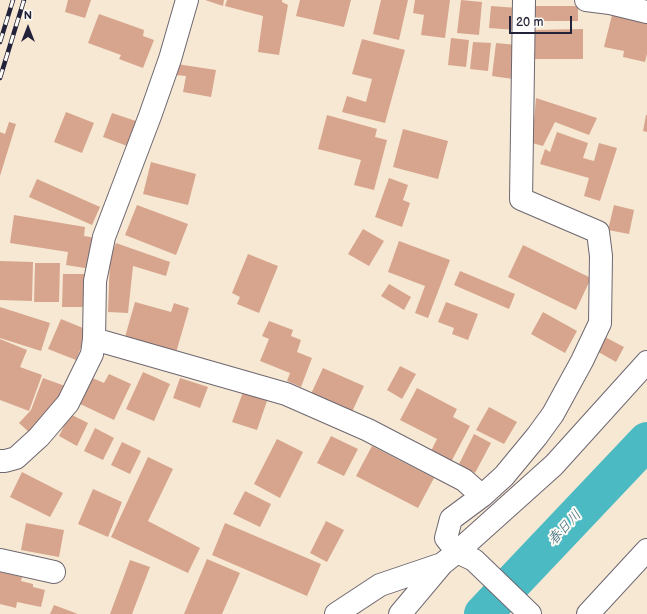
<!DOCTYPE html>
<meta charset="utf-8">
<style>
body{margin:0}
#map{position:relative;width:647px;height:614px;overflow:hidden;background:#f7e8d3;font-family:"Balsamiq Sans",sans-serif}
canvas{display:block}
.north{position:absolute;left:8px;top:8px;width:40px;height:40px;-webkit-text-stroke:3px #fdfcf7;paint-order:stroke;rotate:0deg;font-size:11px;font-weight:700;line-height:16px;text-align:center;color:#22223b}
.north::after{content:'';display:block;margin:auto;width:14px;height:18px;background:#22223b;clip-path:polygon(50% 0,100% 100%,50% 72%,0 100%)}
.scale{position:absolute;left:509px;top:16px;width:63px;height:18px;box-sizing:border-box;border:2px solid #22223b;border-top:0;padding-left:5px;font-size:12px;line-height:14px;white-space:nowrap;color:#22223b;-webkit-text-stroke:3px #fdfcf7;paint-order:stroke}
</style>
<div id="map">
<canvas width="647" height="614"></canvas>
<div class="north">N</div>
<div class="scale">20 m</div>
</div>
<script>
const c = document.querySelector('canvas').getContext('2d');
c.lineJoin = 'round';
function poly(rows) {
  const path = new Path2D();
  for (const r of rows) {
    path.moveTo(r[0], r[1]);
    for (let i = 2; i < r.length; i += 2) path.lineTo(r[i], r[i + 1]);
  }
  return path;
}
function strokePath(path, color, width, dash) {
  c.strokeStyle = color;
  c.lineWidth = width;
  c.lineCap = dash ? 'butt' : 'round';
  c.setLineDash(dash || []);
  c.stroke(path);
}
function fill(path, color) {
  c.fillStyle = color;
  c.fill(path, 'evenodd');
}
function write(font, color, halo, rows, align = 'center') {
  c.font = font + ' "Balsamiq Sans","Klee One",sans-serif';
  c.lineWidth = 4;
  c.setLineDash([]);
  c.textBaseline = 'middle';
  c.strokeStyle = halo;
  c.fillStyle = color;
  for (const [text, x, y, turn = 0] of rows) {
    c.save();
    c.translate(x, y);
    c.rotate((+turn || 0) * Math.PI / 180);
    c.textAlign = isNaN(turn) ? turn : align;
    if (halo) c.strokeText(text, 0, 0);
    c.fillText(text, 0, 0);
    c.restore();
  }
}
strokePath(poly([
 [483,614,647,441]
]), '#4bbac3', 38);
fill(poly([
 [68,0,91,0,85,18,65,12],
 [205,0,224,0,223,6],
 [227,0,282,0,282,2,288,5,279,55,258,52,263,16,225,6],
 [300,0,351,0,344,27,296,16],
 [381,0,408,0,399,40,373,34],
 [415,0,450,0,445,38,421,35,424,15,413,13],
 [461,0,482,2,479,35,457,33],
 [491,6,518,8,516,30,489,28],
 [532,6,578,6,578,21,532,21],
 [99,14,144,30,143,36,154,40,143,68,119,59,121,55,88,43],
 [612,15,647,24,647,54,645,62,623,57,624,51,604,47],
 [583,29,583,59,534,59,534,30],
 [451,38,469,40,466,67,448,65],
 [362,39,405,50,385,123,342,112,347,96,366,102,372,79,352,74],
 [473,42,491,43,488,71,470,69],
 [496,43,517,45,513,79,492,76],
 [177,64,216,70,211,97,183,92,186,76,175,75],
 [536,98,597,118,589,135,555,122,543,146,532,143],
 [66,112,94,123,82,153,54,142],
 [112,113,139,122,130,147,103,137],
 [327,115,377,129,375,137,387,140,374,190,354,185,361,160,318,149],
 [646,115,647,115,647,132,643,131],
 [9,122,16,124,0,176,0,132,5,134],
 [403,129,448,141,438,179,393,167],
 [557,132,588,143,583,158,594,161,599,143,617,148,600,201,584,196,589,178,540,164,545,149,550,152],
 [151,162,196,174,188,205,143,194],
 [389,178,408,185,403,200,410,203,402,227,375,217],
 [37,179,100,207,92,225,29,197],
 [137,205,188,224,176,255,125,235],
 [614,205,634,210,629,234,608,230],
 [14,215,85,227,84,236,96,238,91,269,66,265,68,252,10,243],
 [363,229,384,241,369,266,348,254],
 [399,241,450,260,428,318,415,313,425,286,388,272],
 [116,243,170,262,166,276,133,266,128,313,108,312,110,257],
 [523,245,591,278,576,310,508,277],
 [248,254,278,266,259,313,237,304,240,297,232,293],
 [0,261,33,262,32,301,0,300],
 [35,263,60,263,59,302,34,302],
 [460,271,515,294,509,309,454,285],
 [63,274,88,274,87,307,62,307],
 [389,284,411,297,404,310,381,296],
 [135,302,171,312,174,303,189,308,175,356,125,337],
 [446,302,478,314,468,340,452,334,454,328,438,322],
 [0,307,50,323,41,351,0,338],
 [543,312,577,331,565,353,531,334],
 [61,319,88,330,76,360,48,349],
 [269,321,293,330,291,336,301,340,297,352,312,358,301,387,287,381,290,373,260,361,269,339,262,336],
 [603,336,624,347,616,362,595,350],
 [0,339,27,350,20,367,42,375,29,411,0,400],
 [400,366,416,374,402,399,387,390],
 [323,368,364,386,351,414,310,396],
 [143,372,170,384,154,421,126,409],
 [109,374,131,384,114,420,78,403,90,377,104,383],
 [43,378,65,386,58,402,30,433,19,423,31,410],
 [180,378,208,387,200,408,173,398],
 [417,388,457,409,453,417,470,426,451,462,431,451,437,439,400,420],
 [243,392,267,401,257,430,232,422],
 [489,407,517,422,504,444,476,430],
 [70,414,88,423,77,446,59,436],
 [95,428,114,438,103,460,84,451],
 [474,434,491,443,475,473,459,464],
 [331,436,358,449,344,476,317,463],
 [277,439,303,452,280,498,254,484],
 [122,442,141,451,130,474,111,465],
 [372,446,434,478,418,508,356,476],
 [148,457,173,469,148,521,200,548,188,573,111,537],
 [22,472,63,493,50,517,10,497],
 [93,489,122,502,108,537,78,524],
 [245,491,271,504,260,527,233,514],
 [326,521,344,530,327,562,310,553],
 [26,523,64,530,59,557,21,550],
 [225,523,321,564,307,596,212,555],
 [207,559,240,573,222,614,184,614],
 [130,560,150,567,132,614,110,614],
 [0,572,22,577,21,581,33,584,33,587,45,590,41,607,17,602,16,608,0,604],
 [54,605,78,614,50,614]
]), '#d7a58d');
const minor = poly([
 [586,0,610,3,647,12],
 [94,339,286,394,368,430,464,480,482,496,451,519,446,538,457,552,474,560,530,614],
 [0,461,5,461,16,458,39,437,68,403,92,354,94,339,95,281,104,237,150,116,170,59,187,0],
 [482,496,504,476,537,436,553,414,582,361,600,323,601,256,598,232,521,199,524,0],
 [0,560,54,572],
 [336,614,380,585,442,564,457,552,554,465,647,362],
 [400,614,442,564],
 [588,614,647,550]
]);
strokePath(minor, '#6d6770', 24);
strokePath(minor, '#fff', 22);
const rail = poly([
 [0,42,13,0],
 [0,78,24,0]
]);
strokePath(rail, '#22223b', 4.5);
strokePath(rail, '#fdfcf7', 3, [9]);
write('italic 14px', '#325f71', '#fdfcf7', [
 ["春日川",565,528,-47]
]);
</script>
